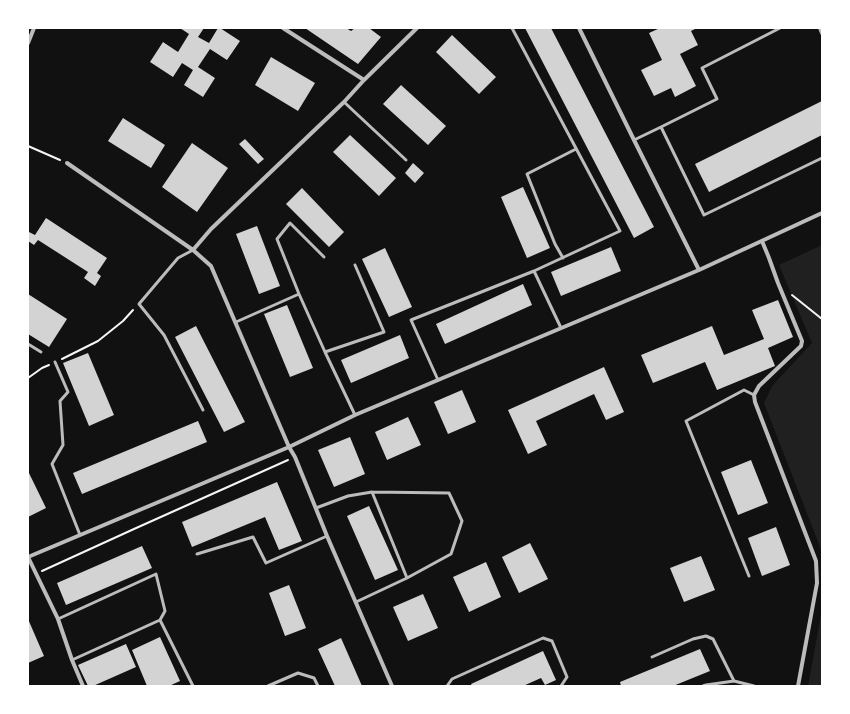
<!DOCTYPE html>
<style>
body{margin:0}
#map{position:relative;width:850px;height:714px;overflow:hidden;background:#111;font-family:"Times New Roman",serif}
canvas{display:block}
.frame{position:absolute;inset:0;border:29px solid #fff;pointer-events:none}
</style>
<div id="map">
<canvas width="850" height="714"></canvas>
<div class="frame"></div>
</div>
<script>
const c = document.querySelector('canvas').getContext('2d');
c.lineJoin = 'round';
function fill(path, color) {
  c.fillStyle = color;
  c.fill(path, 'evenodd');
}
function poly(rows) {
  const path = new Path2D();
  for (const r of rows) {
    path.moveTo(r[0], r[1]);
    for (let i = 2; i < r.length; i += 2) path.lineTo(r[i], r[i + 1]);
  }
  return path;
}
function strokePath(path, color, width, dash) {
  c.strokeStyle = color;
  c.lineWidth = width;
  c.lineCap = dash ? 'butt' : 'round';
  c.setLineDash(dash || []);
  c.stroke(path);
}
fill(poly([
 [822,245,822,552,764,403,772,386,812,343,779,265],
 [822,609,822,686,808,686]
]), '#202020');
fill(poly([
 [180,28,204,28,198,37,209,43,218,28,220,28,240,41,227,60,210,49,198,67,215,78,203,97,184,85,193,70,182,63,173,77,150,62,163,42,178,52,189,34],
 [305,28,346,28,351,31,355,28,369,28,381,37,358,64],
 [525,28,551,28,654,227,634,238],
 [660,28,697,28,691,31,698,45,680,54,696,86,675,97,671,88,654,96,641,70,662,60,649,33],
 [452,35,496,77,479,94,436,52],
 [271,57,315,83,298,111,255,85],
 [401,85,446,126,428,145,383,104],
 [822,101,822,135,709,192,695,164],
 [123,118,165,145,151,168,108,141],
 [350,135,396,178,379,196,333,152],
 [245,139,264,159,258,164,239,144],
 [192,143,228,168,197,212,162,187],
 [413,163,424,173,415,183,405,173],
 [523,187,550,248,527,258,501,197],
 [302,188,344,232,329,247,286,204],
 [46,218,107,258,97,273,101,276,95,286,84,278,88,272,38,240,34,245,28,241,28,233,29,232,35,235],
 [257,226,280,286,259,294,236,234],
 [611,247,621,271,561,296,551,272],
 [385,248,412,307,389,317,362,259],
 [523,284,532,305,445,344,436,324],
 [28,294,67,319,49,347,28,334],
 [778,300,793,337,768,348,775,366,717,390,705,362,653,383,641,355,712,326,724,355,764,339,752,310],
 [287,305,313,368,290,377,264,314],
 [196,326,245,422,224,432,175,337],
 [400,335,409,358,351,383,341,360],
 [88,353,114,415,89,426,63,363],
 [604,367,624,412,606,420,594,394,536,421,547,445,528,454,508,410],
 [462,390,476,422,448,434,434,402],
 [408,417,421,445,387,460,375,432],
 [198,421,207,442,82,494,73,473],
 [350,437,365,474,334,487,318,450],
 [751,460,768,503,738,515,721,472],
 [28,471,46,508,28,517],
 [277,482,302,541,279,550,265,517,192,547,182,522],
 [369,506,398,570,375,580,347,516],
 [776,527,790,565,762,576,748,538],
 [530,543,548,579,519,593,502,557],
 [142,546,152,568,66,605,57,583],
 [701,556,715,590,684,602,670,568],
 [486,562,501,597,469,612,453,577],
 [289,585,306,628,285,636,269,593],
 [423,594,438,628,408,641,393,607],
 [28,619,44,656,28,663],
 [160,637,180,681,169,686,147,686,132,650],
 [341,638,362,686,335,686,318,649],
 [126,644,136,667,93,686,88,686,78,665],
 [700,649,710,671,673,686,621,686,620,682],
 [543,651,556,680,545,685,541,678,523,686,472,686,471,684]
]), '#d3d3d3');
strokePath(poly([
 [28,146,60,160],
 [792,295,822,319],
 [62,359,98,341,123,321,133,310],
 [28,378,42,368,49,365],
 [42,571,134,529,288,460]
]), '#f5f5f5', 2);
strokePath(poly([
 [512,28,620,231,534,271],
 [780,28,702,68,717,99,661,127,704,215,822,158],
 [344,102,406,160],
 [634,140,661,127],
 [193,250,178,258,139,304,164,335,203,410],
 [324,257,290,223,277,239,299,294,325,352,384,332,355,265],
 [563,258,555,244,527,174,576,149],
 [236,322,299,294],
 [28,344,41,352],
 [325,352,355,415],
 [55,362,68,392,60,401,63,445,52,464,80,535],
 [438,380,411,320,534,271,561,328],
 [372,492,449,493,462,521,451,554,407,578],
 [316,508,348,496,372,492,407,578,356,602],
 [197,554,253,537,266,563,327,536],
 [749,576,686,421,744,390,754,395],
 [58,619,156,574,165,611,160,620,193,686],
 [652,657,693,639,706,636,713,639,734,681],
 [72,660,160,620],
 [268,686,298,673,314,678,318,686],
 [447,686,452,679,543,638,552,641,567,677,561,686],
 [703,686,706,685,734,681,754,686]
]), '#bcbcbc', 3);
strokePath(poly([
 [283,28,364,80],
 [579,28,634,140,699,270],
 [820,28,822,33],
 [28,43,34,28],
 [67,163,193,250,211,266,289,447,295,457,327,536,392,686],
 [762,241,769,258,778,283,802,341,801,346,759,386,754,395,755,402,816,561,817,583,798,686],
 [193,250,211,229,344,102,364,80,417,28],
 [28,557,289,447,355,415,699,270,822,213],
 [28,557,58,619,72,660,83,686]
]), '#bcbcbc', 4);
</script>
